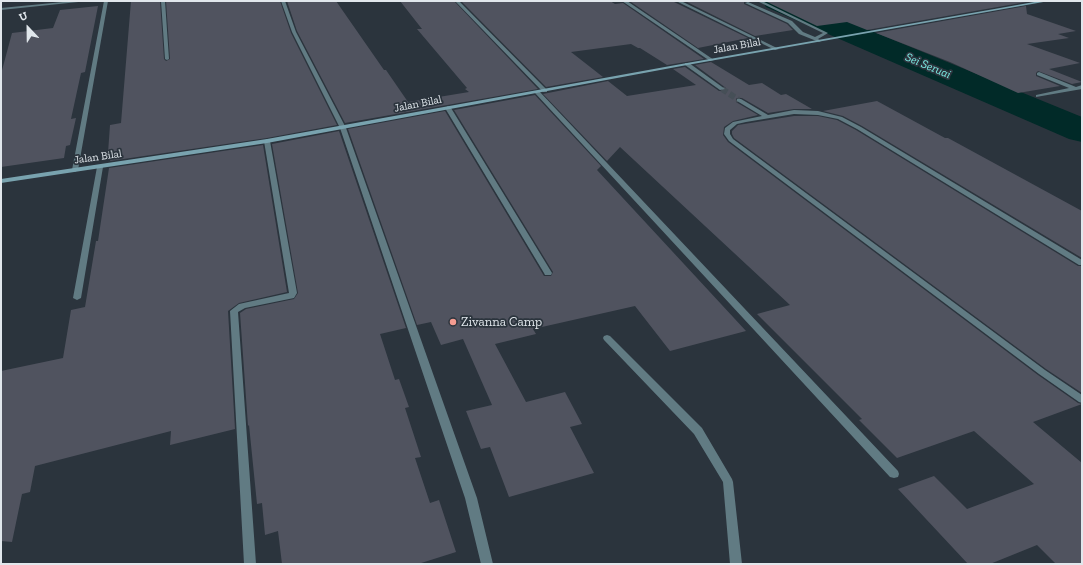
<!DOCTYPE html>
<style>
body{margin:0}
#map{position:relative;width:1083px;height:565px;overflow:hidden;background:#2b343d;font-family:"Zilla Slab",serif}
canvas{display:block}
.frame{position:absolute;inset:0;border:2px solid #e1e7ec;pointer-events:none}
.north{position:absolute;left:8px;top:8px;width:40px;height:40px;-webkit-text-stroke:3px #2b343d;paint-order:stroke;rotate:338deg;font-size:11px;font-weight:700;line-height:16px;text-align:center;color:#e1e7ec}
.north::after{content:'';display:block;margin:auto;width:14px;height:18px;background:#e1e7ec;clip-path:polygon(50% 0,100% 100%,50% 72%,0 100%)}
</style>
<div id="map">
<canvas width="1083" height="565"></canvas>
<div class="frame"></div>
<div class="north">U</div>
</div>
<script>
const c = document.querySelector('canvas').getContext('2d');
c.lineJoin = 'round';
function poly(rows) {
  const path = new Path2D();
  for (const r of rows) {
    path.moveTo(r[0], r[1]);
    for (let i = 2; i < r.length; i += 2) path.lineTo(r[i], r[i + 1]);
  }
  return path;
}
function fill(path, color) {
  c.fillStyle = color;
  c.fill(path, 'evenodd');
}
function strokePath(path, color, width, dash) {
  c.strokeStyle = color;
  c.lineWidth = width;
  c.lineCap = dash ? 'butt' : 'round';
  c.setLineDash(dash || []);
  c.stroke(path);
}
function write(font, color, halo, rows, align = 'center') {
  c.font = font + ' "Zilla Slab",serif';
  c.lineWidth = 3.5;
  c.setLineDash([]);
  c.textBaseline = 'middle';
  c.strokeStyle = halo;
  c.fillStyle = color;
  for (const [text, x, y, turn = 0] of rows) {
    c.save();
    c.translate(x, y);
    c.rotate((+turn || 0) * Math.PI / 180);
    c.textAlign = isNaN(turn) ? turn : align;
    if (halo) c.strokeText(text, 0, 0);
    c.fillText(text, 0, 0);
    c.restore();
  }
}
fill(poly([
 [762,1,798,1,1082,117,1082,142,1069,139,766,7,762,1]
]), '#012a28');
fill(poly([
 [131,1,160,1,164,59,166,61,170,59,166,1,280,1,291,33,337,125,267,138,110,161,112,153,108,153,110,125,121,123],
 [287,1,336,1,384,70,386,70,408,102,469,92,465,89,467,88,417,29,422,29,400,1,454,1,538,89,345,123,297,31],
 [461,1,610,1,615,4,623,3,704,59,667,65,640,48,638,48,631,44,571,52,603,77,546,87],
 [640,1,672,1,748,38,698,48,631,2],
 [699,1,746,1,744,2,744,4,787,24,793,30,755,36,687,2],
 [765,1,1026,1,1026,2,867,30,847,22,817,26],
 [98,6,85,72,81,73,71,119,76,118,70,145,66,146,64,158,1,167,1,74,12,33,53,28,60,10],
 [1026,6,1027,14,1076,31,1058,34,1069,38,1027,44,1080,63,1049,69,1082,82,1072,84,1038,71,1036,73,1036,76,1060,86,1018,93,950,62,876,33],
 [711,62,749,85,762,83,781,95,786,94,812,109,794,109,768,113,742,98,737,98,736,99,736,102,758,115,733,121,724,127,723,135,728,142,1038,375,1078,403,1082,404,1033,422,1082,463,1082,564,1056,564,1037,545,990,564,968,564,898,489,934,476,967,509,1034,484,974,431,897,458,859,420,862,419,757,314,790,305,620,147,607,161,543,94,608,81,627,96,696,85,673,69,685,67,719,91,725,90,726,88,695,65],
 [535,95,601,166,597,170,746,331,670,351,635,306,533,329,536,334,495,344,526,402,565,392,582,424,570,427,594,473,509,497,490,447,481,449,466,411,492,405,463,339,441,345,431,322,417,325,348,129,445,111,544,276,551,276,553,272,454,110],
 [877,101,945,138,948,138,1082,211,1082,258,862,126,843,116,823,111],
 [794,116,818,116,837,120,856,130,1078,266,1082,266,1082,393,1046,369,734,138,732,134,732,131,738,125],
 [339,131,406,328,380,334,395,380,399,379,409,407,405,408,421,457,415,458,430,503,439,500,456,552,418,564,282,564,278,531,265,535,262,503,257,504,249,425,248,426,240,313,246,309,294,299,298,293,272,144],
 [263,145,287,292,239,303,228,311,235,429,170,445,171,431,35,466,30,492,22,494,12,542,1,541,1,371,63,358,71,310,85,307,96,241,98,241,109,168]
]), '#50535f');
strokePath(poly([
 [722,89,739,100]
]), '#464f57', 6, [6, 3]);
fill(poly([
 [73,1,88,1,1,10,1,8,73,1],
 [104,1,108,1,78,170,75,172,72,170,104,1],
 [161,1,165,1,169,59,167,60,165,59,161,1],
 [281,1,285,1,296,32,346,128,477,498,493,564,481,564,465,498,340,128,292,32,281,1],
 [455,1,459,1,547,90,547,92,543,92,455,1],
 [622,1,627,1,714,60,710,61,622,1],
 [676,1,681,1,779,49,775,50,676,1],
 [757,1,762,1,828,33,818,39,821,41,819,42,799,34,788,23,745,3,748,2,792,21,803,32,815,37,823,33,757,1],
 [685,63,689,63,725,89,720,90,685,65,685,63],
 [1039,72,1076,87,1082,85,1082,89,1036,97,1036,95,1069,88,1037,75,1037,73,1039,72],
 [535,91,539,91,898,471,899,474,898,477,894,478,890,477,535,93,535,91],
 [737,99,741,99,768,115,794,110,818,111,842,117,861,127,1082,260,1082,265,1079,265,857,129,838,119,818,115,794,114,746,122,737,124,730,130,730,134,733,139,1045,370,1082,395,1082,403,1079,402,1039,374,729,141,724,134,725,128,733,122,762,116,737,101,737,99],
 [448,106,451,108,552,273,551,275,545,275,544,273,445,108,448,106],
 [267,139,270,141,297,293,294,298,245,308,238,312,256,564,244,564,230,311,239,304,289,293,264,141,267,139],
 [100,165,103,167,81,298,77,300,73,298,97,167,100,165],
 [607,335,610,336,702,428,732,479,733,482,742,564,730,564,723,482,694,434,604,340,603,338,604,336,607,335]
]), '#617b83');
fill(poly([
 [1040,1,1049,1,687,65,267,143,1,183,1,179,267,139,687,63,1040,1]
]), '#79a3af');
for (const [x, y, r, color] of [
 [453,322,4,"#f59c91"]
]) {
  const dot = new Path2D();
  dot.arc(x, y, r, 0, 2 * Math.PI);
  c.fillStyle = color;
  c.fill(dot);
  strokePath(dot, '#2b343d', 1.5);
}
write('11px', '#e1e7ec', '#2b343d', [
 ["Jalan Bilal",737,46,-10],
 ["Jalan Bilal",418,104,-11],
 ["Jalan Bilal",98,157,-8]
]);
write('italic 12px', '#7ae8e1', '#2b343d', [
 ["Sei Seruai",928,66,23]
]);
write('13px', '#e1e7ec', '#2b343d', [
 ["Zivanna Camp",461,322]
], 'left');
</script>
